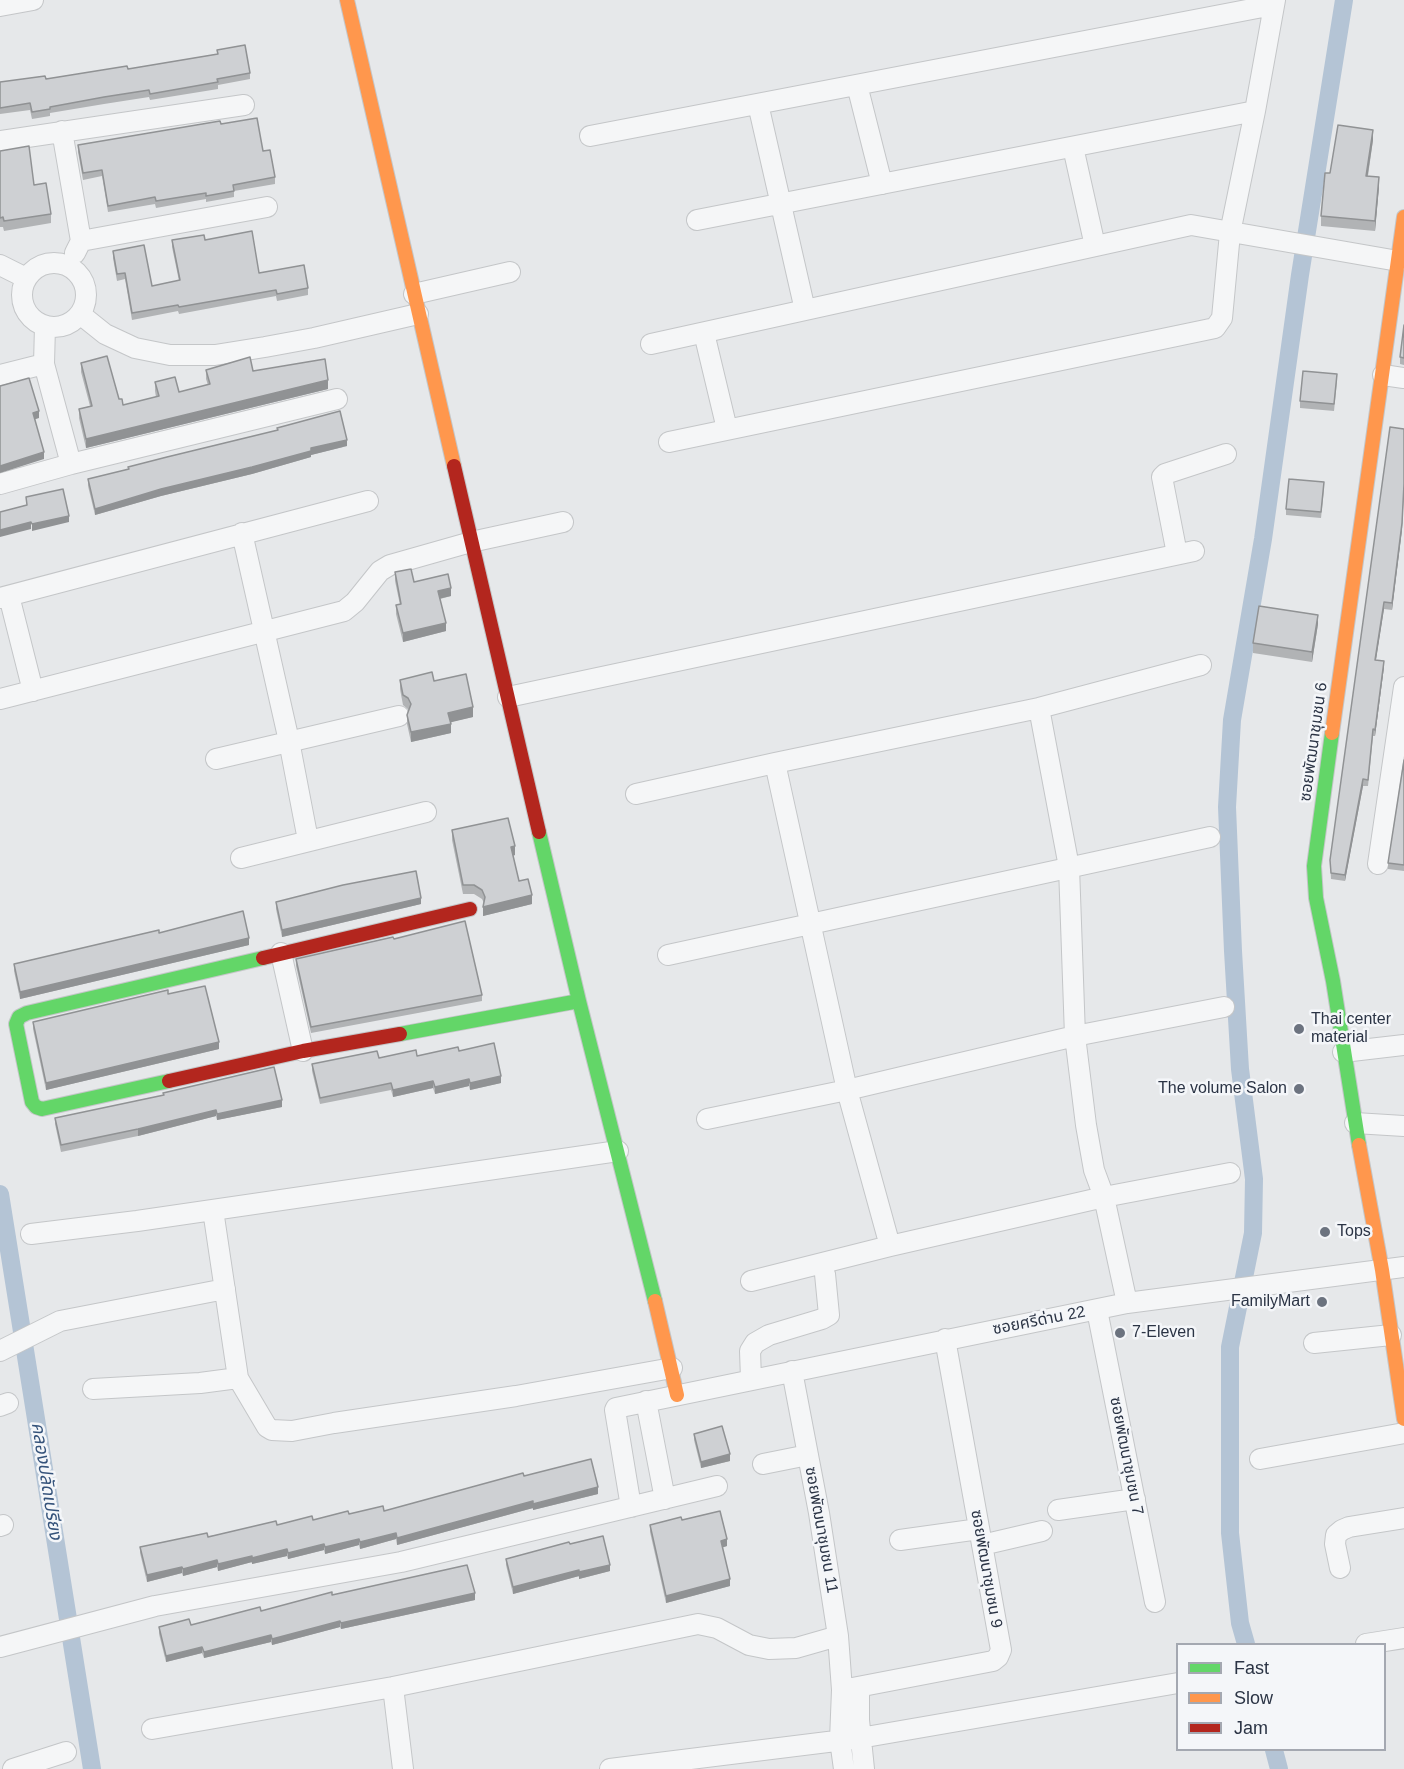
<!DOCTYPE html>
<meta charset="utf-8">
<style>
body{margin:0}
#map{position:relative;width:1404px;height:1769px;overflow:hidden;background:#e6e8ea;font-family:Helvetica,sans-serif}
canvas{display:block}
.legend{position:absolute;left:1176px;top:1643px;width:210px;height:108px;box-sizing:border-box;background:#f4f6f9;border:2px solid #a4a8b1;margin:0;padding:8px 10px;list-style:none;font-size:18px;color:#2b3445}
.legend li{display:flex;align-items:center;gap:12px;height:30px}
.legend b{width:30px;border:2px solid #a4a8b1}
</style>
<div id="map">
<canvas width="1404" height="1769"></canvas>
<ul class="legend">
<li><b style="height:8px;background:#63d668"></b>Fast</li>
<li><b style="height:8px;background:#ff974d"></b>Slow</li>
<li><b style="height:8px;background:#b3261e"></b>Jam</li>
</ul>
</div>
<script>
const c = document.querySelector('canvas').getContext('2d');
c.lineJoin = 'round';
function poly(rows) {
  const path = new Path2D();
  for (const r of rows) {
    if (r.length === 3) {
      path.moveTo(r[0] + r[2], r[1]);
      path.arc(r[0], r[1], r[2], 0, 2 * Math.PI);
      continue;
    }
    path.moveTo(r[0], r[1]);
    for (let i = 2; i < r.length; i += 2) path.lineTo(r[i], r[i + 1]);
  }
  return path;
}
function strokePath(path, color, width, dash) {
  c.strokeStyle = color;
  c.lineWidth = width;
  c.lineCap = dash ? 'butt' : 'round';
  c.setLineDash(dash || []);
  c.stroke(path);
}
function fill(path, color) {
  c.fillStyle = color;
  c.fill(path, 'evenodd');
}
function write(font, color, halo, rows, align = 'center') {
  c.font = font + ' Helvetica,"Noto Sans Thai",sans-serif';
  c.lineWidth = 5;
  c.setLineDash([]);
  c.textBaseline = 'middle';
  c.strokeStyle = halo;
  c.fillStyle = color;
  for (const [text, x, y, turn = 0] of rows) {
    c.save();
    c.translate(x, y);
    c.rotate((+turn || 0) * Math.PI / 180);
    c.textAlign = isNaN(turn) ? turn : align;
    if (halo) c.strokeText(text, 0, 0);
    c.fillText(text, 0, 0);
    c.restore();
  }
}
strokePath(poly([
 [0,1194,92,1769],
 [1246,1644,1240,1623,1230,1533,1230,1347,1253,1233,1254,1179,1240,1069,1233,951,1227,807,1232,720,1263,539,1300,275,1344,0],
 [1274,1750,1279,1769]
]), '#b4c4d5', 18);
const street = poly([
 [0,6,33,0],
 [857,85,882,184],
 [758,104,805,310],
 [62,131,81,241,75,253],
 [590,136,1273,5],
 [0,141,244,105],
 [1073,147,1095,246],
 [697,220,1255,111],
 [81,241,267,207],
 [54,295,32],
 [0,265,26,278],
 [414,294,510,272],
 [80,314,105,334,135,348,170,355,215,355,265,347,314,338,418,314],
 [45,326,44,364,71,464],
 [704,333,727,429],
 [651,344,1191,225,1398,261],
 [0,375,44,364],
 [1383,375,1404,378],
 [669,442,1215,328,1222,318,1230,233,1255,111,1275,0],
 [0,484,71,464,337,399],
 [242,533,289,741,308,840],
 [1177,554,1162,477,1165,474,1226,454],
 [9,596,33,691],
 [0,598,368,501],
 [508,697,1194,551],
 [0,699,344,611,355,602,380,571,390,565,471,542,563,522],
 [1039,708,1069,867,1075,1036,1086,1125,1094,1170,1104,1197,1127,1303],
 [216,759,399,716],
 [775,763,847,1090,890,1246],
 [636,794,775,763,1039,708,1201,665],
 [241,858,426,812],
 [1378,864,1404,687],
 [281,953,303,1051],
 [668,955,1210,837],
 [1343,1052,1404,1045],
 [707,1119,847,1090,1075,1036,1224,1007],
 [1355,1123,1404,1126],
 [213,1210,238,1378],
 [31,1234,137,1221,618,1151],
 [751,1281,890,1246,1104,1197,1230,1173],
 [1097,1310,1155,1602],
 [1314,1343,1391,1335],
 [0,1351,60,1321,225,1289],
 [792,1371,819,1513,838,1636,842,1690,840,1740,844,1769],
 [751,1379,750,1351,755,1343,769,1335,822,1319,829,1315,825,1274],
 [93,1389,200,1383,238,1378,267,1427,272,1430,292,1431,334,1423,516,1396,672,1368],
 [646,1401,665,1499],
 [0,1406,8,1403],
 [1260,1459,1404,1433],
 [763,1464,808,1455],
 [631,1507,615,1410,616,1408,1127,1303,1404,1267],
 [1058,1510,1135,1499],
 [0,1526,3,1525],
 [900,1540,979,1529],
 [982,1545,1042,1531],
 [1340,1568,1335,1544,1336,1535,1342,1530,1349,1527,1404,1518],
 [1366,1644,1404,1638],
 [0,1647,155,1606,401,1562,717,1486],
 [393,1687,403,1769],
 [859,1687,859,1720,864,1769],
 [842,1690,993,1661,998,1657,1001,1650,945,1339],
 [152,1729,393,1687,698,1624,717,1628,749,1645,769,1649,796,1648,838,1636],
 [13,1769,66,1752],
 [610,1769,860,1738,1178,1683]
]);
const fast = poly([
 [1332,733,1314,866,1316,898,1333,981,1359,1145],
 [539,832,579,1001,655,1301],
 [400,1034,579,1001],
 [169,1081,42,1109,36,1107,32,1102,16,1024,19,1017,27,1013,263,958]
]);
const slow = poly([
 [347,0,454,466],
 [1332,733,1404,217],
 [1359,1145,1382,1270,1404,1419],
 [655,1301,677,1395]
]);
const jam = poly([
 [454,466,539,832],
 [263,958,470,909],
 [169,1081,303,1051,400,1034]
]);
strokePath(street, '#c4c6c8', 22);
strokePath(fast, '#c4c6c8', 16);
strokePath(slow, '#c4c6c8', 16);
strokePath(jam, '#c4c6c8', 16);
strokePath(street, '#f5f6f7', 20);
strokePath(fast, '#63d668', 14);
strokePath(slow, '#ff974d', 14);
strokePath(jam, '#b3261e', 14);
fill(poly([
 [217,50,250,73,250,79,218,85,218,89,150,100,149,97,104,104,50,113,50,116,32,119,30,110,0,114,0,82,46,79,128,69,217,54],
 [1373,140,1368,176,1379,187,1375,231,1321,226,1321,216,1330,173],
 [78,145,263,151,275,177,275,184,234,191,234,197,206,202,206,199,156,208,155,204,108,212,102,176,83,180,78,152],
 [0,151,34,185,51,214,51,223,4,231,3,227,0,227],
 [172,240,205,240,259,273,308,288,308,295,277,301,276,296,179,314,178,311,132,320,125,279,117,281,113,258,113,251,152,286,179,281,172,247],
 [1404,325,1404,365,1400,364,1400,357],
 [81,363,123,405,156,397,155,391,155,382,179,392,208,385,206,379,206,370,253,371,328,389,86,448,79,418,79,409,90,406,81,372],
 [1337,381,1334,411,1300,408,1300,401],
 [347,446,311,455,311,457,252,474,161,496,95,515,88,486,88,479],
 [1324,489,1321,518,1286,515,1286,509],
 [1404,491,1402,530,1392,610,1384,609,1376,660,1384,667,1375,736,1373,736,1368,786,1363,786,1345,881,1331,879,1330,860],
 [395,572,414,582,451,596,440,599,446,631,403,642,396,614,396,605,400,605,395,581],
 [1318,624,1312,662,1253,653,1253,643],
 [400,680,434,681,473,717,450,722,451,733,411,742,407,724,407,715,409,710,403,705,400,689],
 [1404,760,1404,871,1388,869,1388,863],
 [452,830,515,855,513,856,519,881,532,904,483,916,484,903,482,899,474,894,463,894,452,840],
 [276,902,421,904,282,937,276,909],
 [159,933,249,945,20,999,14,971,14,964],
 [394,939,482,995,482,1001,311,1033,296,966,296,959],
 [168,994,219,1049,46,1090,33,1029,33,1022],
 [459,1051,501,1083,470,1090,469,1086,435,1094,433,1088,393,1097,391,1090,320,1104,312,1071,312,1064,417,1056],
 [282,1107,217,1120,216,1116,138,1136,61,1152,55,1124,55,1118],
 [694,1434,730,1461,701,1468,694,1440],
 [524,1476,598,1494,533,1510,533,1508,397,1545,396,1539,360,1549,359,1545,325,1554,324,1550,288,1559,287,1556,252,1564,252,1562,218,1571,217,1567,183,1576,182,1573,147,1582,140,1553,140,1547,349,1514,384,1511],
 [682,1520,727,1546,722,1547,730,1586,666,1603,650,1532,650,1525],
 [570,1544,610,1571,579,1579,579,1576,513,1594,506,1565,506,1559],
 [332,1595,475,1600,341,1629,340,1627,272,1645,271,1642,204,1658,202,1653,166,1662,159,1634,159,1627,191,1625,261,1611]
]), '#b1b3b5');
fill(poly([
 [1373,130,1373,140,1366,186,1366,176],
 [1379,177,1379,187,1375,231,1375,221],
 [328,380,328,389,86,448,86,439],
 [39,411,39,418,33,420,33,413],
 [347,440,347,446,311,455,311,457,252,474,161,496,95,515,95,509,161,489,311,448],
 [44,452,44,459,0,473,0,466],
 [1404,484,1402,530,1392,610,1392,603],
 [69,516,69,522,32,531,32,524],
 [31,522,31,529,0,537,0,530],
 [451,588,451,596,438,599,438,591],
 [1384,602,1384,609,1375,666,1375,660],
 [1318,615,1318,624,1312,662,1312,652],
 [446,623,446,631,403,642,403,633],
 [1384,661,1384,667,1375,736,1375,730],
 [473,707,473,717,448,723,448,713],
 [451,724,451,733,411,742,411,732],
 [1363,779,1363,786,1345,881,1345,875],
 [515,846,515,855,511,856,511,847],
 [532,895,532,904,483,916,483,907],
 [421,898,421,904,282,937,282,930],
 [249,938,249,945,20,999,20,992],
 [219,1042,219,1049,46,1090,46,1083],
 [501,1076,501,1083,470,1090,470,1083],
 [469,1079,469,1086,435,1094,435,1087],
 [433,1081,433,1088,393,1097,393,1090],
 [282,1100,282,1107,217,1120,217,1114],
 [216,1110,216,1116,138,1136,138,1129],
 [730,1454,730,1461,701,1468,701,1462],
 [598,1487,598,1494,533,1510,533,1504],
 [533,1501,533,1508,397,1545,397,1538],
 [396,1533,396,1539,360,1549,360,1542],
 [359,1539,359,1545,325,1554,325,1547],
 [727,1539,727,1546,721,1548,721,1541],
 [324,1544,324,1550,288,1559,288,1553],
 [287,1549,287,1556,252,1564,252,1558],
 [252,1556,252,1562,218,1571,218,1564],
 [217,1560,217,1567,183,1576,183,1569],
 [610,1565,610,1571,579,1579,579,1572],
 [182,1567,182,1573,147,1582,147,1575],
 [579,1570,579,1576,513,1594,513,1587],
 [730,1579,730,1586,666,1603,666,1596],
 [475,1593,475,1600,341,1629,341,1623],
 [340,1621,340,1627,272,1645,272,1639],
 [271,1635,271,1642,204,1658,204,1652],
 [202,1647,202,1653,166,1662,166,1656]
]), '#909294');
const building = poly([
 [245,45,250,73,217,79,218,82,150,94,149,90,104,97,50,107,50,109,32,112,30,103,0,108,0,82,45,76,46,79,127,66,128,69,218,54,217,50,245,45],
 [257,118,263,151,270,150,275,177,233,185,234,191,206,196,206,193,156,201,155,197,108,206,102,170,83,173,78,145,220,121,221,124,257,118],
 [1338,125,1373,130,1366,176,1379,177,1375,221,1321,216,1325,173,1330,173,1338,125],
 [29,146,34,185,46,183,51,214,4,221,3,217,0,218,0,151,29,146],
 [252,231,259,273,304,265,308,288,277,294,276,290,179,307,178,305,132,313,125,273,117,274,113,251,144,245,152,286,180,280,172,240,204,235,205,240,252,231],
 [1404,325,1404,358,1400,357,1404,325],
 [107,356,119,399,122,399,123,405,159,396,155,382,175,377,179,392,210,384,206,370,250,357,253,371,325,359,328,380,86,439,79,409,92,406,81,363,107,356],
 [1303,371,1337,374,1334,404,1300,401,1303,371],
 [29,378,39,411,33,413,44,452,0,466,0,386,29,378],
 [340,411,347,440,311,448,311,451,252,467,161,489,95,509,88,479,129,469,128,467,167,457,278,430,277,428,340,411],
 [1390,427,1404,429,1404,484,1402,523,1392,603,1384,602,1375,660,1384,661,1375,730,1373,729,1368,780,1363,779,1345,875,1331,873,1330,860,1390,427],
 [1289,479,1324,482,1321,512,1286,509,1289,479],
 [63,489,69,516,32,524,31,522,0,530,0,512,27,505,26,497,63,489],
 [411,569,414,582,448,574,451,588,438,591,446,623,403,633,396,605,401,604,395,572,411,569],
 [1259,606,1318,615,1312,652,1253,643,1259,606],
 [432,672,434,681,466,674,473,707,448,713,451,724,411,732,407,715,411,704,408,698,403,695,400,680,432,672],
 [1404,760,1404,865,1388,863,1404,760],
 [508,818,515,846,511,847,519,881,528,879,532,895,483,907,485,897,482,890,474,885,463,885,452,830,508,818],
 [416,871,421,898,282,930,276,902,343,885,416,871],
 [243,911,249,938,20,992,14,964,159,930,159,933,243,911],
 [465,921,482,995,311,1027,296,959,393,937,394,939,465,921],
 [205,986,219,1042,46,1083,33,1022,168,990,168,994,205,986],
 [494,1043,501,1076,470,1083,469,1079,435,1087,433,1081,393,1090,391,1083,320,1098,312,1064,377,1051,379,1058,416,1050,417,1056,458,1047,459,1051,494,1043],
 [274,1067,282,1100,217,1114,216,1110,138,1129,61,1145,55,1118,164,1095,163,1093,274,1067],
 [722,1426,730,1454,701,1462,694,1434,722,1426],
 [591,1459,598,1487,533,1504,533,1501,397,1538,396,1533,360,1542,359,1539,325,1547,324,1544,288,1553,287,1549,252,1558,252,1556,218,1564,217,1560,183,1569,182,1567,147,1575,140,1547,207,1533,208,1537,276,1521,277,1525,312,1516,313,1520,348,1511,349,1514,383,1506,384,1511,523,1473,524,1476,591,1459],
 [720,1511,727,1539,721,1541,730,1579,666,1596,650,1525,681,1517,682,1520,720,1511],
 [603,1536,610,1565,579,1572,579,1570,513,1587,506,1559,569,1542,570,1544,603,1536],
 [467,1565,475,1593,341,1623,340,1621,272,1639,271,1635,204,1652,202,1647,166,1656,159,1627,189,1619,191,1625,260,1607,261,1611,332,1592,332,1595,467,1565]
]);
fill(building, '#ced0d3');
strokePath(building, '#909294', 1.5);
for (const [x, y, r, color] of [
 [1299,1029,6,"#6c737f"],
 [1299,1089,6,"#6c737f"],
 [1325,1232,6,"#6c737f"],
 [1322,1302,6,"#6c737f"],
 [1120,1333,6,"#6c737f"]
]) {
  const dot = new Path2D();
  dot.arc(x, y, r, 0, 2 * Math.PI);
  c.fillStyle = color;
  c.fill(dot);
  strokePath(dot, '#f4f6f9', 2);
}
write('16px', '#2b3445', '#f4f6f9', [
 ["ซอยพัฒนาชุมชน 6",1314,742,-82],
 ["ซอยศรีด่าน 22",1039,1321,-11],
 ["ซอยพัฒนาชุมชน 7",1126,1456,79],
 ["ซอยพัฒนาชุมชน 11",821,1530,80],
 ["ซอยพัฒนาชุมชน 9",986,1569,80]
]);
write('16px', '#2b3445', '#f4f6f9', [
 ["Thai center",1311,1020],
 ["material",1311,1038],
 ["The volume Salon",1287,1089,"right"],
 ["Tops",1337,1232],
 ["FamilyMart",1310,1302,"right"],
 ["7-Eleven",1132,1333]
], 'left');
write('italic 18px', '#34527a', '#f4f6f9', [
 ["คลองปลัดเปรียง",46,1481,81]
]);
</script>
